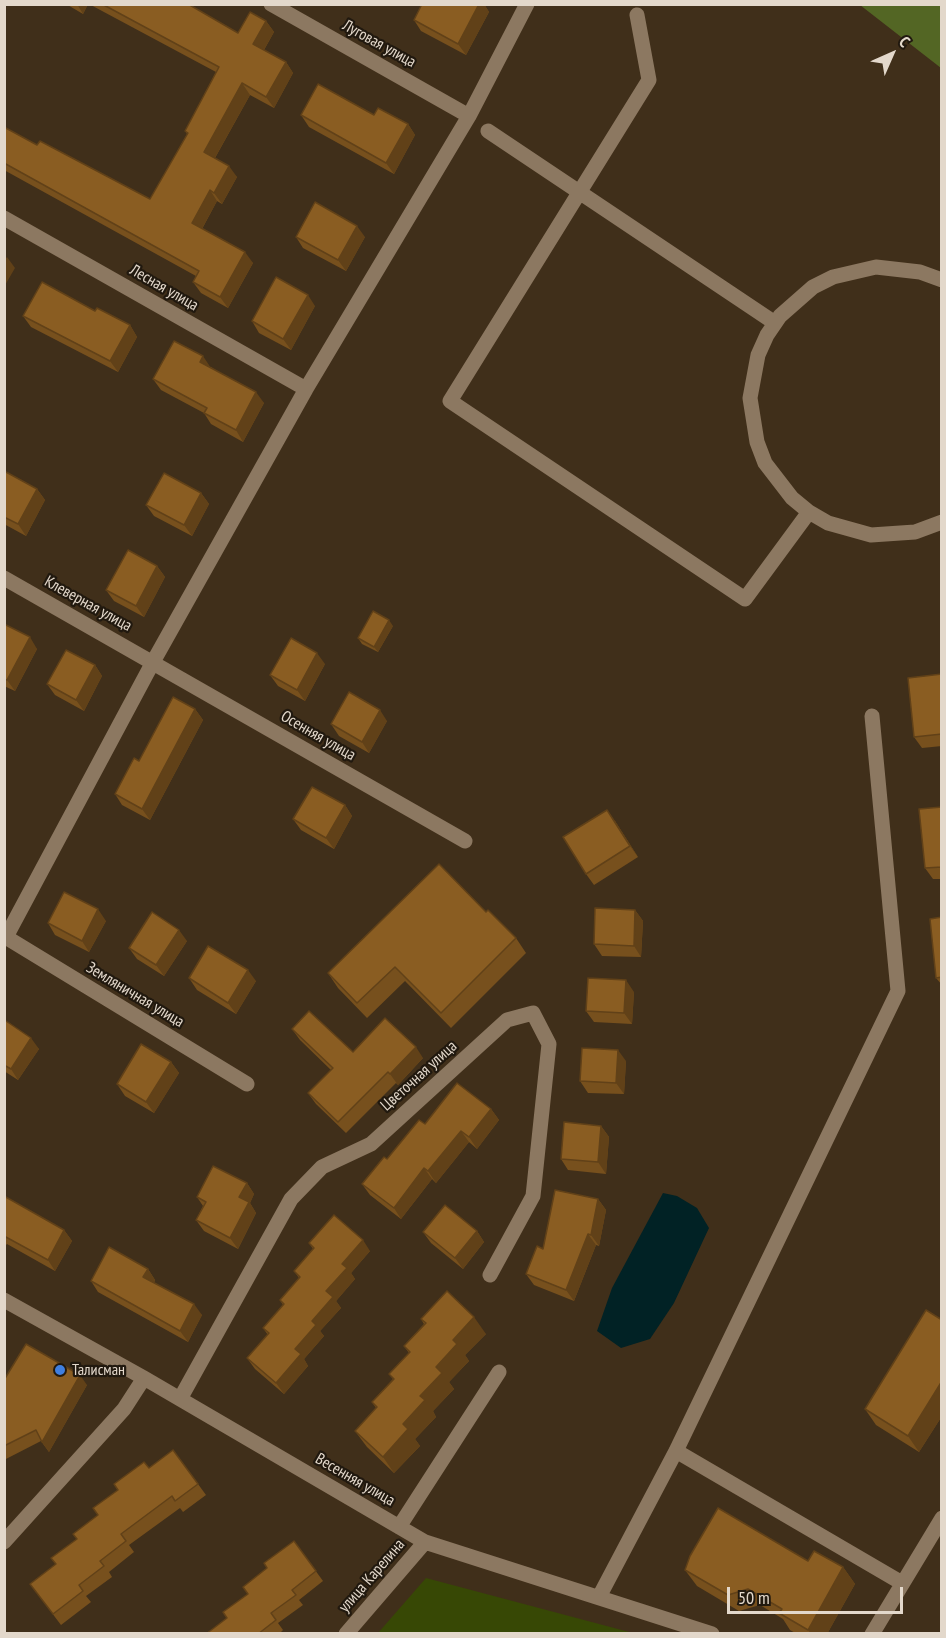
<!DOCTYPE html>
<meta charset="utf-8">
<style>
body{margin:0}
#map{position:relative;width:946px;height:1638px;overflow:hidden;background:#402f1a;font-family:"PT Sans Narrow",sans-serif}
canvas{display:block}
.frame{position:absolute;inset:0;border:6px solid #e3d8cb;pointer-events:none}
.north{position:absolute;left:862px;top:24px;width:60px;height:60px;-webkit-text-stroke:4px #21190f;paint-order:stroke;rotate:45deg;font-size:16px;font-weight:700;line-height:24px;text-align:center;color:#e3d8cb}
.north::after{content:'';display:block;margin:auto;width:21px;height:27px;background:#e3d8cb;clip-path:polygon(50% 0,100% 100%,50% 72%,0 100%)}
.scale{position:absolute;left:727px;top:1587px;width:176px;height:27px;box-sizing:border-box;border:3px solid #e3d8cb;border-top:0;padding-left:8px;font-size:18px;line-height:21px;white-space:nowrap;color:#e3d8cb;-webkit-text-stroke:4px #21190f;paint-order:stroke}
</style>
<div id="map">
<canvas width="946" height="1638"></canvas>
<div class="frame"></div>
<div class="north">С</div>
<div class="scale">50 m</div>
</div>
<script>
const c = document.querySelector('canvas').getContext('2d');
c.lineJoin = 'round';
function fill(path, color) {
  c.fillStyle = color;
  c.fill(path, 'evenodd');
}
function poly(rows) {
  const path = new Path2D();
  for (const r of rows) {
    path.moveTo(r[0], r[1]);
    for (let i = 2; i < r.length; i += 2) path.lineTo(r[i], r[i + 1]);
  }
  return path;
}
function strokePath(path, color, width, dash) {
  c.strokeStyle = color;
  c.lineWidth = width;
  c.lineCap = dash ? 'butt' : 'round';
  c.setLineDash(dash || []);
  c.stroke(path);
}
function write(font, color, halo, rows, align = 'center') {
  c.font = font + ' "PT Sans Narrow",sans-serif';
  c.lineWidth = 4.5;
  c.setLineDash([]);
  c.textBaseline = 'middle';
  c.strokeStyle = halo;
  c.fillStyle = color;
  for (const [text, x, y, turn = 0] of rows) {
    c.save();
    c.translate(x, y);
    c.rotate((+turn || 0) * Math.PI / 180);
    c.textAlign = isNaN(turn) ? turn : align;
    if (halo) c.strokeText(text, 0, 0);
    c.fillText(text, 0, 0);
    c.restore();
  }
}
fill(poly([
 [426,1578,633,1633,378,1633]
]), '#374805');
fill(poly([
 [860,5,941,5,941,68]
]), '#536624');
fill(poly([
 [663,1193,677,1196,697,1208,709,1228,674,1303,650,1339,621,1348,597,1331,612,1288]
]), '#012225');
strokePath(poly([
 [271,4,469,116],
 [637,15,649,80,450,401,745,599,809,512],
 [488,131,775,323],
 [4,218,306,389],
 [942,280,920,272,876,267,833,277,813,287,780,316,767,335,758,355,750,398,757,442,765,463,792,498,809,512,828,523,871,535,915,532,942,522],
 [4,578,465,841],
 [4,936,247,1084],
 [6,937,153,662,306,389,469,116,527,4],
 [4,1300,144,1378,425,1542,712,1634],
 [180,1399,291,1199,322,1167,371,1144,507,1020,533,1013,549,1044,533,1196,490,1275],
 [676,1451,902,1583],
 [399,1527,499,1372],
 [4,1542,124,1409,144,1378],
 [599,1597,676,1451,898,991,872,716],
 [346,1634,425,1542],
 [872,1634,942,1518]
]), '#8c7861', 15);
fill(poly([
 [66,4,88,4,83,14],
 [89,4,188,4,238,33,266,21,274,32,264,50,286,62,293,73,274,108,250,95,215,158,237,177,222,204,217,201,202,229,253,263,228,308,201,293,193,282,196,276,4,170,4,127,37,145,150,199,187,134,185,131,216,72],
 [422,4,484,4,489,12,466,55,421,31,414,20],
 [301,115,374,115,408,124,415,135,394,174,309,127],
 [296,237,365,237,346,271,303,248],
 [315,306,291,350,259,333,252,321],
 [95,311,130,325,137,337,118,372,31,327,23,316],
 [211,367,264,403,243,442,211,424,204,413,161,390,153,379],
 [4,474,37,489,45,500,26,536,4,524],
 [201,493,209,504,192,536,154,516,146,505],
 [157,566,165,577,144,617,114,601,106,590],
 [4,624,37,649,15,691,4,686],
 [393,626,378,652,362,644,358,638],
 [325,664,305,701,278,686,270,675],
 [95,665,102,676,84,711,55,695,47,684],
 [942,674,942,746,922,748,914,737],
 [195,709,203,720,150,820,122,805,115,794,139,761],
 [387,721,369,753,339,736,331,724],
 [345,805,352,816,334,849,301,830,293,819],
 [942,807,942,879,933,879,925,868],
 [615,821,638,857,594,885,586,874],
 [635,910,643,921,641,957,602,956,594,944],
 [486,912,516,938,526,953,451,1028,405,981,367,1018,338,988,328,973],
 [942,917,942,985,936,978],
 [106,921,89,952,55,935,48,923],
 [187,941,164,976,137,959,129,948],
 [189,978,256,981,236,1014,197,990],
 [634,992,632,1024,594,1022,586,1011],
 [4,1022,39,1049,18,1080,4,1071],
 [292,1029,353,1052,423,1058,398,1085,396,1083,346,1133,316,1104,308,1093,331,1070,300,1040],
 [626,1061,624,1094,588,1093,580,1081],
 [171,1062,179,1073,154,1113,125,1096,117,1084],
 [491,1109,499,1120,477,1149,469,1142,436,1183,432,1179,401,1219,370,1195,362,1184,425,1124],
 [601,1126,609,1137,606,1174,568,1170,561,1159],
 [247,1183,254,1194,250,1203,256,1213,238,1249,204,1231,196,1220,203,1206,197,1197],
 [4,1196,64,1230,72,1241,55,1271,7,1244,4,1247],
 [598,1199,606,1210,599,1246,596,1245,574,1301,534,1285,526,1274,543,1249],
 [477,1231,484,1242,463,1269,431,1243,423,1232],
 [309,1243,370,1251,351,1273,355,1279,336,1301,341,1308,320,1331,324,1336,304,1359,308,1366,284,1394,255,1369,247,1358,268,1335,263,1328,283,1305,280,1300,299,1278,294,1271,313,1249],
 [148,1269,155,1280,154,1283,202,1315,188,1342,98,1292,91,1281],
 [421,1319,486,1334,465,1355,469,1361,449,1382,454,1389,433,1411,436,1417,415,1439,420,1446,394,1473,367,1447,355,1431,376,1408,372,1402,393,1379,389,1374,409,1353,404,1346,424,1324],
 [942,1320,942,1416,919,1452,876,1425,865,1409],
 [4,1380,87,1385,49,1452,41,1441,4,1460],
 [149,1468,198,1484,206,1495,183,1512,180,1508,129,1545,134,1552,109,1572,112,1577,86,1596,91,1602,61,1625,30,1584,56,1565,51,1558,77,1539,98,1515],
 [294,1541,323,1581,299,1600,303,1605,278,1623,283,1630,279,1634,206,1634,227,1618,248,1594,267,1568],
 [808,1561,843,1567,855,1584,827,1634,797,1634,790,1630,783,1619,760,1605,739,1611,697,1586,685,1570]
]), '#77501d');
fill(poly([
 [77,4,88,4,83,14],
 [479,4,484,4,489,12,466,55,458,44],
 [266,21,274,32,261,55,253,44],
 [286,62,293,73,274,108,266,97],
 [242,83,250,95,212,163,204,152],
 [408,124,415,135,394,174,386,163],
 [229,166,237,177,222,204,214,193],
 [210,190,217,201,199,234,192,223],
 [357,226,365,237,346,271,338,260],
 [245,252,253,263,228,308,220,297],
 [7,257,15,268,4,287,4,261],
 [308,295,315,306,291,350,283,339],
 [130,325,137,337,118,372,110,361],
 [203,356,211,368,200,362],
 [256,392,264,403,243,442,236,430],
 [37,489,45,500,26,536,18,524],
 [201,493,209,504,192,536,184,525],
 [157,566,165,577,144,617,136,606],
 [389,620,393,626,378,652,374,647],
 [30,637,37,649,15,691,7,680],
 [317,653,325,664,305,701,297,690],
 [95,665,102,676,84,711,76,700],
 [195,709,203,720,150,820,142,809],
 [380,710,387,721,369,753,362,742],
 [345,805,352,816,334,849,326,838],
 [607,810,615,821,638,857,630,846],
 [98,909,106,921,89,952,82,941],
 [635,910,643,921,641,957,634,946],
 [179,930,187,941,164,976,156,965],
 [248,970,256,981,236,1014,228,1003],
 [626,980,634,992,632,1024,624,1013],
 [31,1038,39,1049,18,1080,11,1069],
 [416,1047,423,1058,398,1085,390,1074],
 [618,1050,626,1061,624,1094,616,1083],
 [171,1062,179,1073,154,1113,146,1102],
 [491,1109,499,1120,477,1149,469,1137],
 [601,1126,609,1137,606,1174,598,1162],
 [461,1131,469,1142,436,1183,428,1171],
 [424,1168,432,1179,401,1219,394,1208],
 [247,1183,254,1194,250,1203,256,1213,238,1249,230,1238,239,1197],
 [598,1199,606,1210,599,1246,591,1235],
 [64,1230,72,1241,55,1271,48,1260],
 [477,1231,484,1242,463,1269,455,1258],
 [588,1234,596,1245,574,1301,566,1290],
 [363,1240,370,1251,351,1273,355,1279,336,1301,341,1308,320,1331,324,1336,304,1359,308,1366,284,1394,276,1383,312,1321,326,1291,342,1264],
 [148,1269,155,1280,151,1288,143,1277],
 [194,1304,202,1315,188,1342,180,1331],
 [474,1317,486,1334,465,1355,469,1361,449,1382,454,1389,433,1411,436,1417,415,1439,420,1446,394,1473,383,1457,420,1396,436,1367,453,1340],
 [80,1375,87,1385,49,1452,42,1442],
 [942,1381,942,1416,919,1452,908,1436],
 [843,1567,855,1584,827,1634,811,1634,808,1630]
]), '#614118');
const building = poly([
 [102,4,188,4,238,33,250,12,266,21,253,44,286,62,266,97,242,83,204,152,229,166,214,193,210,190,192,223,245,252,220,297,193,282,199,271,4,163,4,127,37,145,40,141,150,199,188,133,185,131,219,67,102,4],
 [422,4,479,4,458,44,414,20,422,4],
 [318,84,374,115,378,108,408,124,386,163,301,115,318,84],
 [315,202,357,226,338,260,296,237,315,202],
 [276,277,308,295,283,339,252,321,276,277],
 [42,282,95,311,97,308,130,325,110,361,23,316,42,282],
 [174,341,203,356,200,362,256,392,236,430,204,413,207,408,153,379,174,341],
 [6,472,37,489,18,524,4,517,4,474,6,472],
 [164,473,201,493,184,525,146,505,164,473],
 [128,550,157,566,136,606,106,590,128,550],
 [373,611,389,620,374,647,358,638,373,611],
 [4,624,30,637,7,680,4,679,4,624],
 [291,638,317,653,297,690,270,675,291,638],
 [66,650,95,665,76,700,47,684,66,650],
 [942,674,942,734,914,737,908,678,942,674],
 [349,692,380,710,362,742,331,724,349,692],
 [173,697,195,709,142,809,115,794,134,758,139,761,173,697],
 [312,787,345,805,326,838,293,819,312,787],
 [942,807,942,867,925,868,919,809,942,807],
 [607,810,630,846,586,874,563,837,607,810],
 [439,864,486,912,488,910,516,938,441,1013,395,967,357,1003,328,973,439,864],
 [64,892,98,909,82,941,48,923,64,892],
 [595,908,635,910,634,946,594,944,595,908],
 [152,912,179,930,156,965,129,948,152,912],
 [942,917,942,977,936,978,930,919,942,917],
 [208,946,248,970,228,1003,189,978,208,946],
 [588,978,626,980,624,1013,586,1011,588,978],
 [309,1011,353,1052,385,1018,416,1047,390,1074,388,1072,338,1122,308,1093,333,1068,292,1029,309,1011],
 [6,1021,31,1038,11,1069,4,1065,4,1022,6,1021],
 [141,1044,171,1062,146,1102,117,1084,141,1044],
 [582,1048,618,1050,616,1083,580,1081,582,1048],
 [457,1083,491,1109,469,1137,461,1131,428,1171,424,1168,394,1208,362,1184,384,1157,387,1159,419,1120,425,1124,457,1083],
 [564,1122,601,1126,598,1162,561,1159,564,1122],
 [213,1166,247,1183,239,1197,249,1202,230,1238,196,1220,206,1202,197,1197,213,1166],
 [555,1190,598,1199,591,1235,588,1234,566,1290,526,1274,537,1246,543,1249,555,1190],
 [4,1196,64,1230,48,1260,4,1236,4,1196],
 [445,1205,477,1231,455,1258,423,1232,445,1205],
 [334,1215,363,1240,342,1264,347,1268,326,1291,333,1297,312,1321,316,1325,295,1349,301,1354,276,1383,247,1358,269,1333,263,1328,284,1304,280,1300,300,1277,294,1271,314,1248,309,1243,334,1215],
 [109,1247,148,1269,143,1277,194,1304,180,1331,91,1281,109,1247],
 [447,1291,474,1317,453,1340,457,1344,436,1367,442,1373,420,1396,425,1400,403,1424,408,1429,383,1457,355,1431,377,1407,372,1402,394,1379,389,1374,410,1352,404,1346,426,1323,421,1319,447,1291],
 [926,1310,942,1320,942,1381,908,1436,865,1409,926,1310],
 [26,1344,80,1375,42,1442,36,1430,4,1446,4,1380,26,1344],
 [173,1450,198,1484,175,1501,172,1496,121,1534,126,1541,100,1561,104,1566,79,1585,83,1591,53,1614,30,1584,56,1564,51,1558,77,1539,73,1534,98,1515,93,1508,118,1490,114,1484,144,1462,149,1468,173,1450],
 [718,1508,808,1561,814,1551,843,1567,808,1630,779,1613,782,1609,748,1589,728,1595,685,1570,690,1556,718,1508],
 [294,1541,316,1571,292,1590,296,1595,271,1613,276,1620,258,1634,206,1634,227,1618,223,1612,248,1594,243,1587,267,1568,264,1563,294,1541]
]);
fill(building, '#8a5d22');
strokePath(building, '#614118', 1.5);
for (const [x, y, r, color] of [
 [60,1370,6,"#3f7fe0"]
]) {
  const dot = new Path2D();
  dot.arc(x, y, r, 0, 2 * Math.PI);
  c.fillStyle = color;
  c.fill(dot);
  strokePath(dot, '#21190f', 2);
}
write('16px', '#e3d8cb', '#21190f', [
 ["Луговая улица",379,44,29],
 ["Лесная улица",164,288,30],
 ["Клеверная улица",88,604,29],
 ["Осенняя улица",318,736,30],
 ["Земляничная улица",135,995,31],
 ["Цветочная улица",419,1076,-42],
 ["Весенняя улица",355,1480,30],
 ["улица Карелина",372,1576,-49]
]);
write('16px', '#e3d8cb', '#21190f', [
 ["Талисман",72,1370]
], 'left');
</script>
